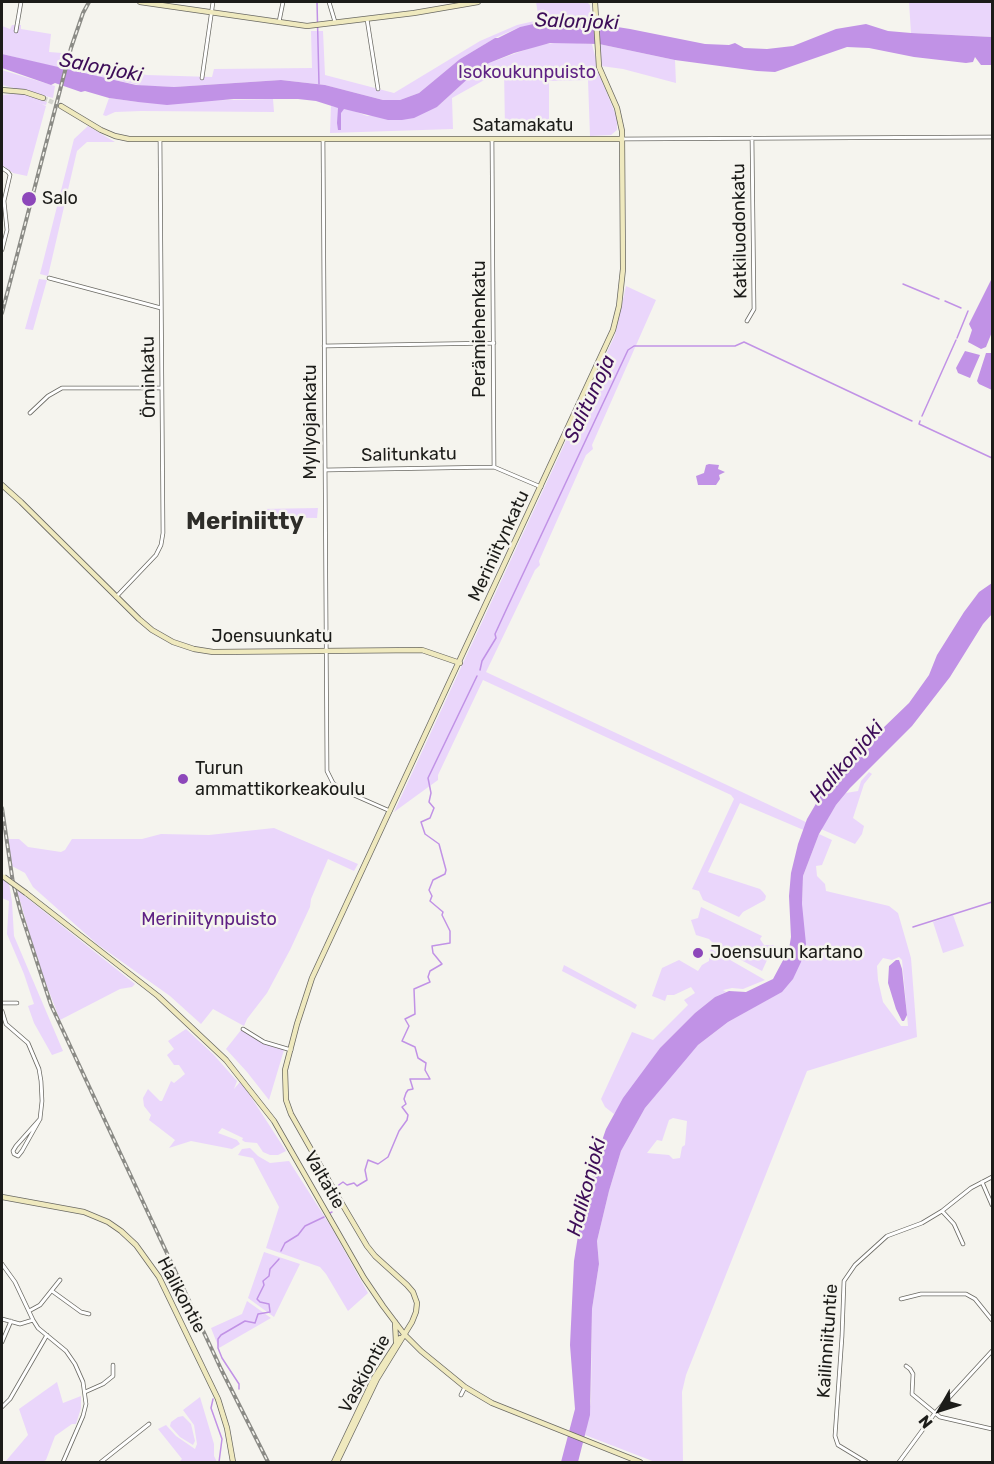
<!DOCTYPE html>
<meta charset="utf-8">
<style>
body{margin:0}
#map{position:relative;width:994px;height:1464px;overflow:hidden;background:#f5f4ee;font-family:Rubik,sans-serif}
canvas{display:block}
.frame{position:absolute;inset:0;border:3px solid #1c1c19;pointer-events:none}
.north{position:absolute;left:910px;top:1380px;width:60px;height:60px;-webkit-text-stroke:4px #f5f4ee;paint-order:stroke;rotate:231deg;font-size:16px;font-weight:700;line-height:24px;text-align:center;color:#1c1c19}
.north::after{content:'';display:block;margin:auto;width:21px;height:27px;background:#1c1c19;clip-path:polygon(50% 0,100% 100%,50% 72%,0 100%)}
</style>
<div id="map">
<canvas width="994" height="1464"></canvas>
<div class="frame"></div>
<div class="north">N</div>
</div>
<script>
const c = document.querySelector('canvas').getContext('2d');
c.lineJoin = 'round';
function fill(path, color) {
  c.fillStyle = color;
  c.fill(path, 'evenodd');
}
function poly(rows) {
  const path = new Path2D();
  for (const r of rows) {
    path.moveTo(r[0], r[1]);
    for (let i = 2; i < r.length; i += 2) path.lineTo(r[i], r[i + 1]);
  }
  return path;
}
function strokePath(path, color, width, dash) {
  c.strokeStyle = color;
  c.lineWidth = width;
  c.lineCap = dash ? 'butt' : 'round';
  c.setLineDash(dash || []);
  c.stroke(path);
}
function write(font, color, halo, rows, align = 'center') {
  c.font = font + ' Rubik,sans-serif';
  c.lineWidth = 5;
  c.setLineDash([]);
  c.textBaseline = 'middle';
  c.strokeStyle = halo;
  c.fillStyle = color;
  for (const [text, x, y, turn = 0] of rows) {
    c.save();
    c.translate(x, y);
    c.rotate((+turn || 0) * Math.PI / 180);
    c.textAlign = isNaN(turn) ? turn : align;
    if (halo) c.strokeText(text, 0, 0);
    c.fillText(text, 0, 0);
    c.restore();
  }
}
fill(poly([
 [536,2,587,2,590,5,591,23,566,21,520,27,495,38,460,59,419,93,400,100,383,100,325,85,281,80,174,87,144,86,66,70,68,63,147,75,212,77,214,69,312,68,311,31,323,31,325,75,394,93,480,41,517,25,539,20],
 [909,2,992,2,992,37,911,33],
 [12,25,21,25,21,29,51,34,49,52,62,53,59,68,2,54,2,26,10,29],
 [562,42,592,44,600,76,617,118,617,130,611,135,590,136,588,80,549,81,549,128,505,129,504,69,452,98,453,129,330,133,331,106,349,109,367,116,437,107,472,75,489,63,538,45],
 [599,44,675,60,676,83,623,69,601,66],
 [2,70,55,86,53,98,2,85],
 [24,93,47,102,46,105,41,104,27,98,46,106,27,176,13,173,2,165,2,95],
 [109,98,138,102,273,99,274,112,141,111,115,112,106,116,103,115],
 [88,126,115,142,87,142,77,151,48,276,40,274,74,139],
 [39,279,47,280,33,330,25,329],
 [626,286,656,300,592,445,593,449,586,455,539,561,540,565,535,570,486,672,810,824,806,831,740,803,708,872,760,889,763,892,766,896,765,900,743,912,739,917,703,900,699,891,692,889,734,799,731,795,483,680,438,775,438,780,394,812,615,335],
 [318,508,317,518,260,517,260,509],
 [869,772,872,774,864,784,853,818,864,826,862,834,855,844,821,829,836,805,846,793,858,791,861,781],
 [274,828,358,864,354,871,328,859,311,899,310,907,290,950,267,993,247,1019,244,1026,213,1009,201,1024,170,996,97,944,33,887,25,873,12,866,8,839,19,839,28,847,61,852,65,850,72,839,142,839,161,834,209,835],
 [819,834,832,840,822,865,816,866,817,876,825,884,826,891,889,906,898,913,911,958,917,1037,807,1071,686,1375,682,1392,683,1462,655,1462,585,1435,591,1401,592,1309,599,1264,597,1241,609,1191,621,1151,645,1108,683,1061,698,1045,728,1022,781,992,802,904,803,876],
 [899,957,902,960,908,1026,901,1026,883,1002,878,980,877,966,883,958,892,960],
 [673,1118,687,1121,685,1145,682,1147,680,1158,673,1159,669,1155,647,1153,657,1140,662,1141,669,1120],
 [2,877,9,883,12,902,14,936,63,1051,52,1055,34,1023,28,1006,34,1004,24,974,7,934,9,901,2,898],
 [17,890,135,984,132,987,120,989,60,1020,38,963],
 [701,907,762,936,760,939,764,945,774,945,762,971,718,948,709,939,696,935,691,920,698,918],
 [953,915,964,946,943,953,933,922],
 [711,949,765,980,743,989,732,988,723,990,726,992,715,997,695,1013,660,1048,614,1114,605,1107,601,1099,632,1032,653,1040,688,1005,684,1000,695,993,691,987,674,995,667,995,665,1001,652,996,662,968,679,960,698,971,702,965,709,961,709,953],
 [564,965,631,1001,637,1005,635,1009,562,971],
 [186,1029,213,1054,237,1081,234,1089,240,1082,242,1083,286,1151,278,1155,270,1155,263,1152,257,1143,245,1142,242,1140,243,1138,222,1128,218,1133,237,1140,240,1144,232,1149,191,1141,169,1148,175,1140,149,1120,151,1115,144,1106,143,1098,148,1089,160,1101,162,1101,171,1081,174,1083,185,1074,179,1065,174,1065,167,1055,174,1049,168,1041],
 [241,1030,264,1043,284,1050,269,1100,247,1072,226,1049],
 [250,1148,258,1156,270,1163,289,1161,330,1225,368,1293,348,1311,326,1274,320,1267,266,1248,279,1207,253,1158,238,1155,242,1149],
 [264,1252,300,1264,274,1317,248,1298],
 [247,1301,271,1318,219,1348,211,1328,242,1314],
 [57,1382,63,1403,81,1396,81,1408,76,1424,72,1424,55,1436,46,1460,42,1462,5,1462,28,1435,19,1409],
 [200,1397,214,1444,214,1456,217,1462,179,1462,182,1459,158,1429,166,1425,176,1436,195,1449,197,1444,194,1425,183,1410],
 [183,1416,191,1424,195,1441,193,1445,180,1437,170,1426,171,1422,178,1417]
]), '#ead6fb');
fill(poly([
 [547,21,586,22,630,29,705,44,729,45,735,43,744,48,767,49,793,46,836,29,866,24,888,31,911,33,992,37,992,65,981,65,975,57,973,62,966,63,914,57,869,48,847,47,775,72,757,71,675,60,599,44,550,43,514,53,489,63,472,75,437,107,414,118,402,120,388,120,344,109,341,113,341,130,338,130,337,123,338,108,316,101,298,99,234,99,167,105,138,102,109,98,85,91,81,92,55,83,51,85,2,68,2,54,136,85,174,87,281,80,325,85,383,100,400,100,419,93,460,59,495,38,498,38,520,27],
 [992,278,992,332,986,347,981,349,968,342,972,330,969,324],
 [992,339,992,390,979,384,977,381,986,353,991,353],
 [965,351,980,355,970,378,958,373,956,368],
 [709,464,719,465,718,469,725,472,719,475,720,479,716,485,698,485,696,476,704,473,706,465],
 [992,583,992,614,983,624,950,677,912,726,850,788,836,805,819,834,803,876,802,904,806,944,801,962,793,979,782,992,728,1022,698,1045,645,1108,621,1151,609,1191,597,1241,599,1264,592,1309,590,1415,578,1462,561,1462,575,1409,570,1345,574,1261,580,1223,596,1158,606,1129,623,1098,660,1048,695,1013,715,997,729,991,746,992,773,979,789,949,791,937,789,896,791,873,798,844,807,819,821,795,852,758,909,703,929,675,937,655,964,612,979,592],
 [896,960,899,960,902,969,907,1015,904,1021,902,1021,896,1009,888,983,889,966]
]), '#c192e6');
strokePath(poly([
 [317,2,319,84],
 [903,284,939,299],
 [945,301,961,308],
 [957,338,968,311],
 [922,416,956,340],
 [920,421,919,424,992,458],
 [480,670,482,661,496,638,495,634,507,608,628,350,634,346,735,346,744,342,912,421],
 [913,927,992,902],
 [336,1187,343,1182,347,1185,354,1183,357,1186,367,1180,365,1170,368,1160,378,1164,388,1157,399,1131,407,1120,408,1115,402,1107,406,1104,404,1099,406,1093,408,1090,413,1089,410,1079,430,1079,425,1070,426,1063,418,1058,415,1047,402,1041,409,1026,405,1019,415,1014,414,989,430,982,428,977,430,971,442,964,433,953,432,946,450,943,450,931,442,915,443,912,430,901,432,896,429,890,433,880,445,874,446,870,439,844,425,834,421,822,430,818,434,808,429,802,431,793,428,778,477,676],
 [329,1191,338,1207,337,1209],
 [330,1213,332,1212],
 [281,1251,285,1243,298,1235,305,1226,324,1217],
 [239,1389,239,1384,222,1358,218,1348,218,1339,221,1335,245,1321,255,1323,258,1314,270,1312,269,1304,260,1302,257,1299,264,1285,263,1281,269,1276,270,1269,279,1259],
 [213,1399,211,1408,222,1439,219,1462]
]), '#c192e6', 1.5);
strokePath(poly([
 [43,98,61,106]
]), '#d4d4ce', 4.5, [4.5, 2]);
const street = poly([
 [329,2,335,22],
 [367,19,378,89],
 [279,22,283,2],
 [16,31,21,2],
 [202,78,213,2],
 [323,139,327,771,333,783,340,789,390,811],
 [492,139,494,467,541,487],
 [622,139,992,137],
 [2,168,8,172,10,175,4,201,7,230,2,250],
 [49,278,161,308],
 [747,321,754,309,752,138],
 [324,346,494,343],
 [30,413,48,396,62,388,162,388],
 [325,470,494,467],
 [116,597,156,555,161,545,163,533,160,139],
 [2,1003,17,1003],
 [2,1011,6,1024,28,1043,39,1069,41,1081,42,1101,40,1119,22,1151,18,1156,14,1154,13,1151,16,1146,40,1119],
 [243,1029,264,1042,291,1050],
 [982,1182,992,1205],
 [942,1211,954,1224,963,1244],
 [2,1264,15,1282,33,1320,38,1328,66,1351,75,1364,83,1382,86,1404,83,1416,63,1462],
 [52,1291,81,1312,89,1314],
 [901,1299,921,1294,966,1294,975,1299,992,1320],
 [29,1311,40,1305,60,1280],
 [2,1319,20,1324,33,1320],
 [2,1342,11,1321],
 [906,1366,910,1369,913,1374,912,1394,935,1413,940,1417,992,1429],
 [85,1392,103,1384,113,1376,113,1365],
 [461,1395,465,1387],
 [2,1407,10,1399,47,1335],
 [101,1462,149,1424],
 [866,1462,838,1445,835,1436,842,1336,844,1281,855,1265,887,1236,922,1223,942,1211,971,1188,992,1177],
 [899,1462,935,1413,992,1351]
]);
const secondary = poly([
 [140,2,307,26,414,13,478,2],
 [2,90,25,92,43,98],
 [61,106,101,130,115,136,129,139,622,139],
 [2,485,21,502,139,619,152,630,173,642,194,649,213,652,422,650,460,663],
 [26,893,158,996,226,1060,274,1121,364,1278,383,1306,404,1334,421,1351,465,1387,492,1403,640,1462],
 [2,1197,84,1212,108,1222,121,1231,136,1245,159,1277,218,1399,227,1428,233,1462],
 [395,1322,396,1342],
 [334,1462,374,1378,400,1338],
 [337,1462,377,1379,412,1322,416,1312,417,1303,413,1292,407,1285,375,1256,367,1246,338,1197,291,1114,286,1100,285,1070,297,1024,312,978,613,330,619,306,623,269,622,131,617,108,599,67,595,2]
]);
strokePath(street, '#6a6963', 4.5);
strokePath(secondary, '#6a6963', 6);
strokePath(street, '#fff', 3);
strokePath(secondary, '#efe9be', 4.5);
const rail = poly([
 [2,313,71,48,83,13,89,2],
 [2,808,13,883,21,913,51,1005,221,1369,268,1462]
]);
strokePath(rail, '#8b8b86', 4);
strokePath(rail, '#f5f4ee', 1.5, [4.5]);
const secondaryBridge = poly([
 [4,877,26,893]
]);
strokePath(secondaryBridge, '#6a6963', 6, []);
strokePath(secondaryBridge, '#efe9be', 4.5);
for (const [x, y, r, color] of [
 [29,199,8,"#8d47ba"],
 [183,779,6,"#8d47ba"],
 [698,953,6,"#8d47ba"]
]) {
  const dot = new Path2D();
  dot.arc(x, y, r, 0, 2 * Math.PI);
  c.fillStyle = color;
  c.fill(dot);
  strokePath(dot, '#f5f4ee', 2);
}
write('18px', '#5f2284', '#f5f4ee', [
 ["Isokoukunpuisto",527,73],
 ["Meriniitynpuisto",209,920]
]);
write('18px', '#1c1c19', '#f5f4ee', [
 ["Satamakatu",523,126],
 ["Katkiluodonkatu",740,231,-91],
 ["Perämiehenkatu",480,329,-90],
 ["Örninkatu",149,377,-91],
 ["Myllyojankatu",311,422,-90],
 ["Salitunkatu",409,455,-1],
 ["Meriniitynkatu",499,546,-65],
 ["Joensuunkatu",272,637],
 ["Valtatie",324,1180,60],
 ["Halikontie",181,1295,62],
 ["Kailinniituntie",828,1341,-86],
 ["Vaskiontie",365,1374,-61]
]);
write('18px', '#1c1c19', '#f5f4ee', [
 ["Salo",42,199],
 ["Turun",195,769],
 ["ammattikorkeakoulu",195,790],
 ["Joensuun kartano",710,953]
], 'left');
write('italic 20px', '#3d0d58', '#f5f4ee', [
 ["Salonjoki",577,22,2],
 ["Salonjoki",101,68,11],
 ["Salitunoja",590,399,-65],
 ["Halikonjoki",847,762,-49],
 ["Halikonjoki",587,1187,-75]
]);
write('bold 24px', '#2e2d29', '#f5f4ee', [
 ["Meriniitty",245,522]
]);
</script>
